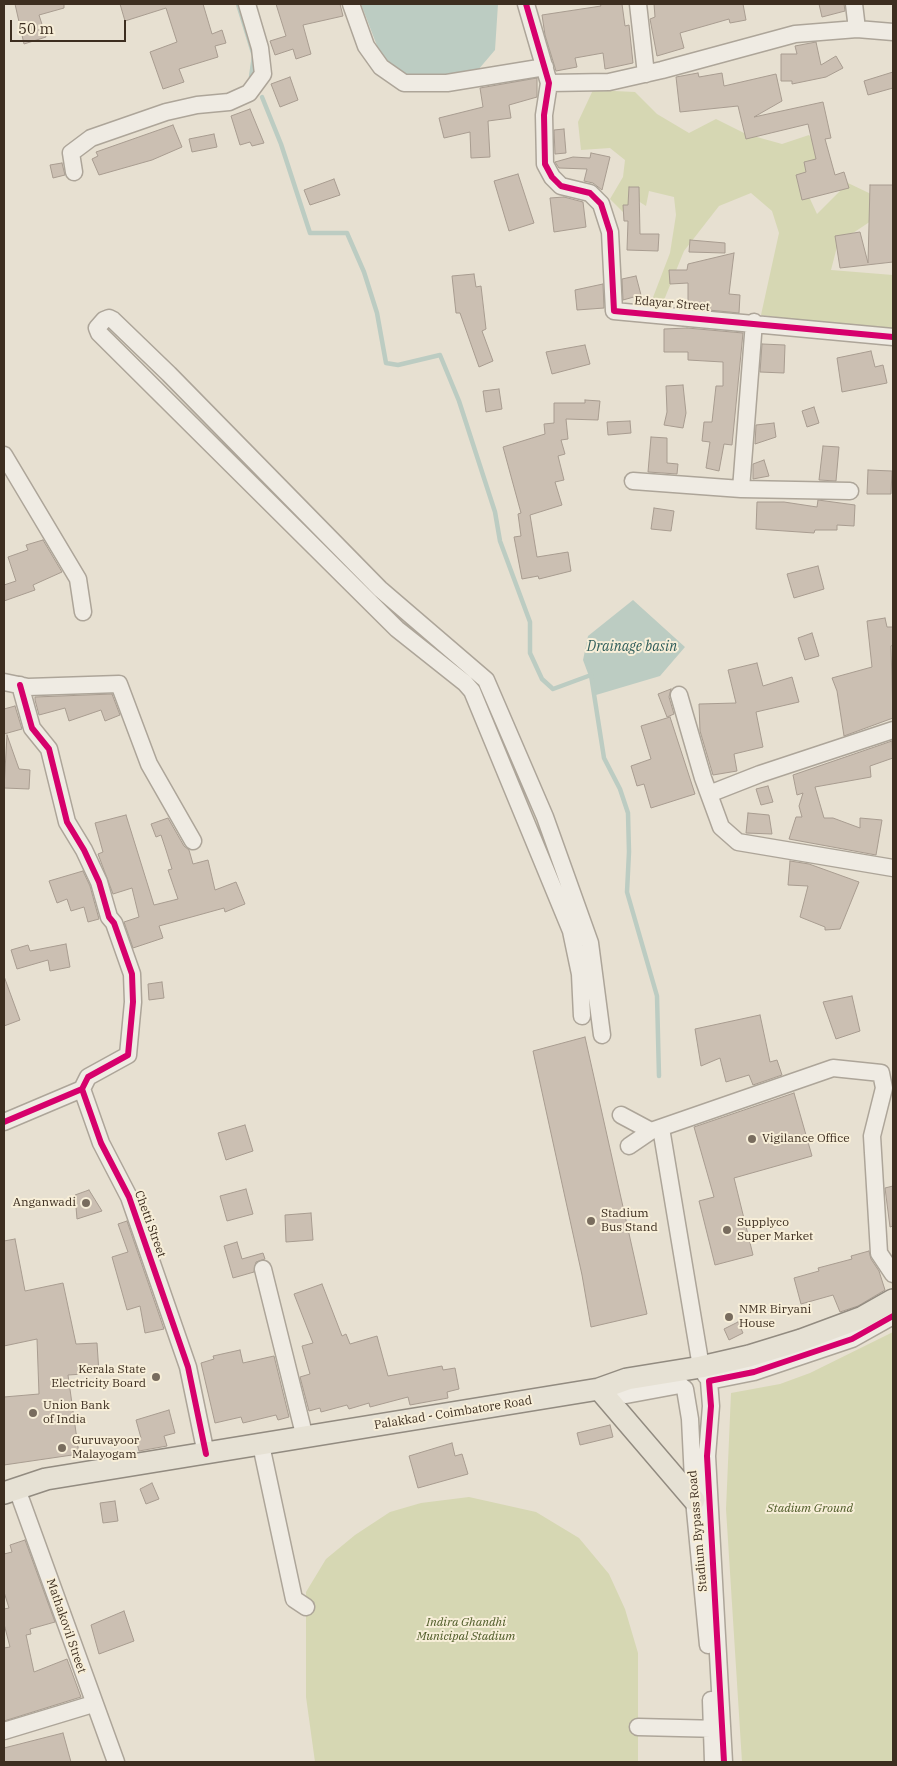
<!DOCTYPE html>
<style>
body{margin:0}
#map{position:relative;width:897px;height:1766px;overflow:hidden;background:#e7e0d1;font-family:"IBM Plex Serif",serif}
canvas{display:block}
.frame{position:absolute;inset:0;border:5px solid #3d2e20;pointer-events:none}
.scale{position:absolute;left:10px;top:20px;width:116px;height:22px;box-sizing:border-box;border:2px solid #3d2e20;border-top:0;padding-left:6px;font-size:15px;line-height:18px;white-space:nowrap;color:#3d2e20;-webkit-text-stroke:4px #f7eed8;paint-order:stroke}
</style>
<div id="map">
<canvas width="897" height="1766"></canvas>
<div class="frame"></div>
<div class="scale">50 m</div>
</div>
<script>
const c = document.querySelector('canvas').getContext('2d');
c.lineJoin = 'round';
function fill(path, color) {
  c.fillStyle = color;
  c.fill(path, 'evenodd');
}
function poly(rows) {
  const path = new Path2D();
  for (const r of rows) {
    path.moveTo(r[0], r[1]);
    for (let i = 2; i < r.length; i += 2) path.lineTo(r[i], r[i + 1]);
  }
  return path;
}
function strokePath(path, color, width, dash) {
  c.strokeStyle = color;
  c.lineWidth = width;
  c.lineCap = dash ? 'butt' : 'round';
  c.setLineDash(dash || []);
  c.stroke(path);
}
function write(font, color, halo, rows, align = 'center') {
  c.font = font + ' "IBM Plex Serif",serif';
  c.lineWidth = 4;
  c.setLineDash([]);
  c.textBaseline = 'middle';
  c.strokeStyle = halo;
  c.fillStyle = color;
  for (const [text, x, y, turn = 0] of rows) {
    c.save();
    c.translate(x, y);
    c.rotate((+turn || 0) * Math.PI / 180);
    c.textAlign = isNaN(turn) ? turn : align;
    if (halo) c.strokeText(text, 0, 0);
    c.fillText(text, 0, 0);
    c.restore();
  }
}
fill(poly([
 [593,90,635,92,657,114,689,133,716,119,746,134,782,144,809,135,822,152,805,188,817,214,848,183,871,194,871,221,838,243,831,270,893,275,893,331,761,315,779,233,772,211,751,193,719,206,684,251,664,300,652,300,670,253,676,215,674,197,649,191,646,206,635,199,625,214,610,199,623,177,625,160,610,148,581,150,578,122],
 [893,1332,893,1762,742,1762,726,1509,731,1393,780,1384,810,1373],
 [469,1497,536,1512,579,1538,609,1574,625,1609,638,1653,638,1762,315,1762,306,1697,306,1592,326,1559,355,1535,390,1512,421,1503]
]), '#d6d7b3');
fill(poly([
 [361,4,498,4,495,50,478,70,450,76,415,78,393,72,379,51],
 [633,600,685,647,660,676,596,695,583,660,588,636]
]), '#bcccc2');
strokePath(poly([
 [238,4,254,56,251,77],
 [262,97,281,144,310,233,347,233,364,272,377,313,386,363,398,365,440,355,459,401,495,512,500,541,530,622,530,653,542,679,553,689,591,675,604,758,620,789,628,813,629,852,627,892,657,996,659,1076]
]), '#bcccc2', 4.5);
const building = poly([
 [15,4,64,4,64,8,39,15,46,37,24,44,15,4],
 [120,4,203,4,212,34,222,30,226,43,215,46,218,57,179,69,184,82,163,89,150,52,177,42,166,8,125,21,120,4],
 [276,4,340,4,343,16,303,25,311,54,296,59,293,49,275,55,270,41,286,36,276,4],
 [600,4,622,4,625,26,629,25,633,63,605,69,603,53,575,58,577,67,556,71,545,35,542,15,601,6,600,4],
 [654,4,743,4,746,20,730,23,729,19,680,33,684,48,657,56,650,19,655,17,654,4],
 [819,4,844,4,845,11,822,17,819,4],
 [816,42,821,65,836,56,843,68,826,77,792,84,792,81,781,81,781,54,797,54,795,46,816,42],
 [893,72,893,88,868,95,864,81,893,72],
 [698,73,699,77,722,73,724,86,776,74,782,101,754,117,823,102,831,138,825,139,835,175,844,172,849,188,802,200,796,175,806,172,804,162,816,159,808,124,746,139,738,106,680,112,676,77,698,73],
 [290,77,298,100,280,107,271,84,290,77],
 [537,78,537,97,509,105,511,118,488,121,490,157,471,158,470,132,444,138,439,118,483,107,480,88,537,78],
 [250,109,264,143,252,146,250,142,240,145,231,116,250,109],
 [173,125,182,147,152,160,99,175,92,159,98,156,96,152,173,125],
 [564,129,566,153,555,154,554,130,564,129],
 [214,134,217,147,192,152,189,139,214,134],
 [591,153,610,157,602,190,593,183,584,181,587,169,559,168,555,162,573,157,590,158,591,153],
 [62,163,65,175,53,178,50,165,62,163],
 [518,174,534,223,509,231,494,181,518,174],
 [334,179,340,195,310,205,304,190,334,179],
 [870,185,893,185,893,262,840,268,835,236,860,232,868,263,870,185],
 [629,187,639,187,640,234,659,234,658,251,627,250,628,221,624,221,623,205,628,205,629,187],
 [564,197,583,202,586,227,554,232,550,198,564,197],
 [690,240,725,243,725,253,689,252,690,240],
 [734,253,729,294,740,295,739,313,688,308,688,283,670,284,669,270,687,270,688,264,734,253],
 [474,274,476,287,481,286,486,329,482,331,493,361,479,367,460,313,456,313,452,276,474,274],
 [636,276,641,295,623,300,622,279,636,276],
 [603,284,604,308,577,310,575,290,603,284],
 [687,328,743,333,732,445,724,444,719,471,706,468,710,442,702,441,704,422,712,422,716,386,723,386,723,362,688,360,688,352,664,352,664,329,687,328],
 [762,344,785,345,784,373,760,372,762,344],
 [585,345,590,364,552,374,546,352,585,345],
 [871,351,875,367,883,365,887,383,842,392,837,358,871,351],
 [683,385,686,413,683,428,664,425,667,412,666,386,683,385],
 [499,389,502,409,486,412,483,391,499,389],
 [585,400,600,401,598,420,566,419,568,439,561,440,565,454,558,456,564,480,555,482,562,505,530,515,537,557,568,552,571,571,539,579,538,576,522,579,514,537,521,536,518,514,521,513,503,447,545,434,544,424,554,423,554,403,585,403,585,400],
 [814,407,819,423,807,427,802,411,814,407],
 [630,421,631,433,608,435,607,422,630,421],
 [774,423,776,437,755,444,756,425,774,423],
 [651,437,667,438,667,463,678,464,677,474,648,472,651,437],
 [823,446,839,447,836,481,819,480,823,446],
 [764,460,769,476,753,479,753,464,764,460],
 [868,470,892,471,891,494,867,494,868,470],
 [818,500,855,505,854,526,837,525,837,530,815,530,814,533,756,529,757,502,784,502,817,507,818,500],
 [654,508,674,511,671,531,651,529,654,508],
 [43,540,62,572,33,585,35,590,4,601,4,585,16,581,8,557,28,550,26,545,43,540],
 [818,566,824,589,794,598,787,574,818,566],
 [885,618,887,627,893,627,893,645,891,646,893,718,844,736,837,691,832,678,872,667,867,621,885,618],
 [812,633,819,656,805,660,798,638,812,633],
 [757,663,763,686,792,677,799,702,756,712,763,747,734,754,737,771,713,775,700,731,699,704,736,703,728,670,757,663],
 [671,689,669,697,674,714,667,717,658,694,671,689],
 [112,694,120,715,105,721,101,710,69,721,65,708,39,715,35,700,35,697,112,694],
 [15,706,22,729,4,734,4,709,15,706],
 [670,717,695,794,651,808,644,784,637,786,631,766,651,759,641,726,670,717],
 [7,735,19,769,30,770,29,789,4,788,7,735],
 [892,741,893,758,870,766,871,777,815,787,824,818,833,818,860,828,860,818,882,820,876,855,789,839,796,817,802,817,799,806,803,793,797,795,793,775,892,741],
 [768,786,773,802,761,805,756,789,768,786],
 [748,813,769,815,772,834,746,833,748,813],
 [126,815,154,905,178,899,168,870,172,869,165,847,161,835,156,837,151,824,168,818,184,846,189,850,193,864,208,860,215,890,236,882,245,904,225,912,224,908,159,926,163,938,133,948,124,922,139,917,132,888,113,894,98,854,103,852,95,823,126,815],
 [790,861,809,864,859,882,840,929,825,930,825,927,800,917,808,886,788,885,790,861],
 [83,871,90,886,99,919,88,922,84,907,71,911,67,899,57,903,49,881,83,871],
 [66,944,70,967,50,971,48,960,17,969,11,950,28,945,30,951,66,944],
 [5,979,20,1020,4,1026,4,980,5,979],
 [162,982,164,998,149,1000,148,984,162,982],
 [852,996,860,1031,836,1039,823,1002,852,996],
 [760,1015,770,1062,777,1060,782,1075,753,1085,749,1075,726,1082,720,1058,701,1066,695,1029,760,1015],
 [585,1037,647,1314,591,1327,582,1275,533,1051,585,1037],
 [794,1093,812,1156,734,1178,753,1255,715,1265,699,1201,714,1197,694,1127,794,1093],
 [245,1125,253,1151,226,1160,218,1133,245,1125],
 [893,1186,893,1226,890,1227,885,1188,893,1186],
 [246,1189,253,1214,227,1221,220,1196,246,1189],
 [89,1190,102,1211,77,1219,75,1195,89,1190],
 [311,1213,313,1240,286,1242,285,1215,311,1213],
 [127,1221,164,1329,145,1333,140,1306,127,1310,112,1257,128,1252,118,1224,127,1221],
 [15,1239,25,1291,63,1283,76,1344,97,1343,99,1373,68,1375,79,1454,4,1465,4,1397,39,1394,37,1339,4,1346,4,1241,15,1239],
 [237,1242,242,1259,263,1253,265,1259,256,1262,254,1272,233,1278,224,1246,237,1242],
 [869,1251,871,1259,879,1271,885,1290,858,1306,840,1312,833,1295,801,1304,794,1278,819,1271,818,1268,852,1259,851,1256,869,1251],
 [322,1284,342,1336,346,1334,350,1344,377,1336,388,1376,442,1366,443,1370,455,1368,459,1389,447,1392,448,1398,410,1405,408,1397,370,1407,369,1403,349,1409,347,1405,321,1412,320,1408,309,1411,300,1377,310,1374,302,1346,313,1343,294,1294,322,1284],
 [738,1322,743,1333,729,1340,724,1329,738,1322],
 [240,1350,243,1363,274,1356,289,1417,278,1420,276,1415,243,1423,241,1417,215,1423,201,1363,214,1359,213,1356,240,1350],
 [169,1410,175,1433,164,1436,167,1446,139,1451,136,1439,141,1438,136,1420,169,1410],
 [610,1425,613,1437,580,1445,577,1433,610,1425],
 [452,1443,455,1456,462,1454,468,1474,418,1488,409,1456,452,1443],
 [152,1483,159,1499,146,1504,140,1489,152,1483],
 [115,1501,118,1521,103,1523,100,1503,115,1501],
 [25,1540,55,1622,30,1629,31,1634,26,1635,34,1672,67,1659,81,1697,4,1721,4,1648,10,1647,4,1624,4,1609,9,1608,4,1592,4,1554,12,1552,10,1545,25,1540],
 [124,1611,134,1641,99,1654,91,1625,124,1611],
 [63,1733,71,1762,4,1762,4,1748,63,1733]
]);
fill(building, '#cbbfb2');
strokePath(building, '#a89c90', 1);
const minor = poly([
 [351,4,366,46,381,67,404,83,447,83,545,67],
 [526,4,549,83,544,115,545,164,552,177,561,186,590,193,601,204,610,232,614,311,893,337],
 [638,4,646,74],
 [854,4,857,29],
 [549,83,609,82,662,70,795,34,857,29,893,32],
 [74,172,71,153,91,138,166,112,197,105,229,102,249,93,263,74,260,48,247,4],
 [4,455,78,579,83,612],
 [633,481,741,489,850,491],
 [741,489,754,322],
 [4,682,28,687,119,684,149,764,193,841],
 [20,685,32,728,49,749,67,822,84,850,99,882,109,917,114,923,132,974,133,1002,128,1055,88,1077,82,1089],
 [679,695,703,778,721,827,738,842,893,868],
 [709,794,760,774,893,730],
 [582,1016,580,974,571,931,472,691,465,683,397,629,99,333,97,328,104,320,109,318,113,320,169,374,380,589,486,680,545,817,590,943,602,1035],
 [621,1115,651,1131],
 [4,1122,82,1089,101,1143,129,1197,188,1367,206,1454],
 [661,1128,701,1367,706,1376],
 [629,1146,651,1131,833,1068,881,1073,884,1088,872,1136,879,1253,893,1274],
 [263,1269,305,1438],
 [599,1389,626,1395,680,1385,685,1389,690,1419,694,1500,708,1645],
 [261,1445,294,1599,306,1607],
 [17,1489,116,1762],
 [711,1700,713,1762],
 [638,1727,721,1729],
 [4,1731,93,1704],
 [724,1762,707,1456,711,1406,709,1381,754,1372,852,1339,893,1316]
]);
const major = poly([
 [599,1389,694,1500],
 [4,1493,46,1479,599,1389,627,1379,701,1367,749,1356,801,1340,863,1317,893,1300]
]);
strokePath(minor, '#ada599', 19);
strokePath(major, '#928b80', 24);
strokePath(minor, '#efebe3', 16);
strokePath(major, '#e6e1d4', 21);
strokePath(poly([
 [526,4,549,83,544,115,545,164,552,177,561,186,590,193,601,204,610,232,614,311,893,337],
 [20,685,32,728,49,749,67,822,84,850,99,882,109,917,114,923,132,974,133,1002,128,1055,88,1077,82,1089],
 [4,1122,82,1089,101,1143,129,1197,188,1367,206,1454],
 [724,1762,707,1456,711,1406,709,1381,754,1372,852,1339,893,1316]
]), '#d6006c', 6);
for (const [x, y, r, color] of [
 [752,1139,5,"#786c5e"],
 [86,1203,5,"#786c5e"],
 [591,1221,5,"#786c5e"],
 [727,1230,5,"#786c5e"],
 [729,1317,5,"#786c5e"],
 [156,1377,5,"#786c5e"],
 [33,1413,5,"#786c5e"],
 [62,1448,5,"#786c5e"]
]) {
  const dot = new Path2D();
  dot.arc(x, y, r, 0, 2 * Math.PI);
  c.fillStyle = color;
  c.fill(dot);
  strokePath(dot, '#f7eed8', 2);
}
write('12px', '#3d2e20', '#f7eed8', [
 ["Edayar Street",672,304,5],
 ["Chetti Street",150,1224,70],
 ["Palakkad - Coimbatore Road",453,1413,-9],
 ["Stadium Bypass Road",698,1531,-95],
 ["Mathakovil Street",66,1626,71]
]);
write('12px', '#3d2e20', '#f7eed8', [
 ["Vigilance Office",762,1139],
 ["Anganwadi",76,1203,"right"],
 ["Stadium",601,1214],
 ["Bus Stand",601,1228],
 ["Supplyco",737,1223],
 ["Super Market",737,1237],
 ["NMR Biryani",739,1310],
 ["House",739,1324],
 ["Kerala State",146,1370,"right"],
 ["Electricity Board",146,1384,"right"],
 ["Union Bank",43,1406],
 ["of India",43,1420],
 ["Guruvayoor",72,1441],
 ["Malayogam",72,1455]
], 'left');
write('italic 12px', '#4d5a26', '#f7eed8', [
 ["Stadium Ground",810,1509],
 ["Indira Ghandhi",466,1623],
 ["Municipal Stadium",466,1637]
]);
write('italic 14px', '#2f5d5a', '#f7eed8', [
 ["Drainage basin",632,647]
]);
</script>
